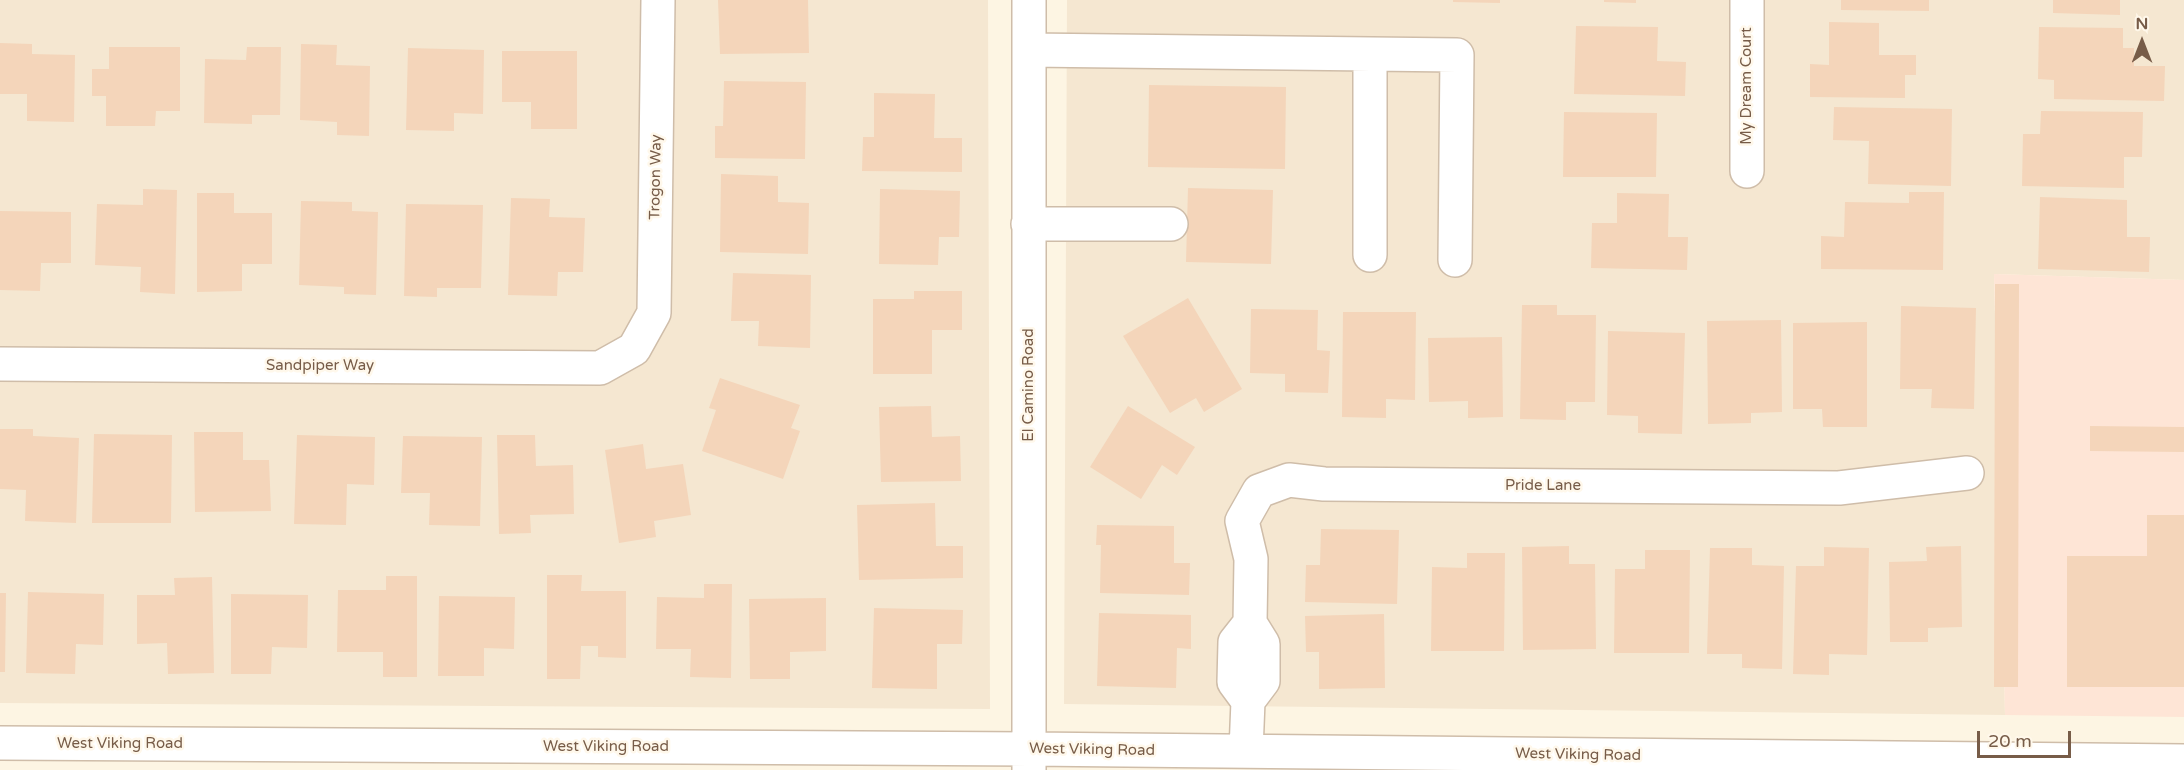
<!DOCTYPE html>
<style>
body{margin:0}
#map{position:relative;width:2184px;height:770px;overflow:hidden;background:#fdf5e3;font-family:"Varela Round",sans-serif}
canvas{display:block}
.north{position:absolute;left:2112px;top:12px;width:60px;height:60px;-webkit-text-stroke:4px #fff8eb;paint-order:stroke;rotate:0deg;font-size:16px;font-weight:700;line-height:24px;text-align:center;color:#775c48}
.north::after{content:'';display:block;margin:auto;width:21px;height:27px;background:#775c48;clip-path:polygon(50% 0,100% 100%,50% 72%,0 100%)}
.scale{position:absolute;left:1977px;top:731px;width:94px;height:27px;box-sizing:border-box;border:3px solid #775c48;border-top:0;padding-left:8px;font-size:18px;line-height:21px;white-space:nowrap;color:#775c48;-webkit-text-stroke:4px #fff8eb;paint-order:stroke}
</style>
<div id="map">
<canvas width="2184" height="770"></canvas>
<div class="north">N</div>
<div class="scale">20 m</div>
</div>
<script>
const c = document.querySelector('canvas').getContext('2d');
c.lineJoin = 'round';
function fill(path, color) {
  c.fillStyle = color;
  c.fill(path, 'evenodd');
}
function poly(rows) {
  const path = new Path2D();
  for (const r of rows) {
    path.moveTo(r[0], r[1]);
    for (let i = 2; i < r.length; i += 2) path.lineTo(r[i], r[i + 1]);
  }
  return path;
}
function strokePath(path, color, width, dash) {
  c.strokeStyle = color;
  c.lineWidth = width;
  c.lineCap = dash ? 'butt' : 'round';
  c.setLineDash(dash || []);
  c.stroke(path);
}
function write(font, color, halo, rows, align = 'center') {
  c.font = font + ' "Varela Round",sans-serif';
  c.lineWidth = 5;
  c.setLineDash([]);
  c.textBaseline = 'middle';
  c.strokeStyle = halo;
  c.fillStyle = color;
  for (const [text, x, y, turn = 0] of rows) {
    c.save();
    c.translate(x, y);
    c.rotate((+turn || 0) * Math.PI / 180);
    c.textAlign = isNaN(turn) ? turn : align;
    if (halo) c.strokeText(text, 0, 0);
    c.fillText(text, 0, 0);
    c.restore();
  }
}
fill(poly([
 [0,0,988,0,990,709,0,703],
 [1067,0,2184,0,2184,280,1994,274,2005,715,1064,704]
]), '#f5e7d1');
fill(poly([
 [1994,274,2184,280,2184,717,2005,715]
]), '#fee5d6');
fill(poly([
 [718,0,808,0,809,53,720,54],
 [1453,0,1500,0,1500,3,1453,2],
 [1604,0,1636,0,1636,3,1604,2],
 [1841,0,1929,0,1929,11,1841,10],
 [2053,0,2120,0,2120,15,2053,13],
 [1829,22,1879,23,1879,55,1916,55,1916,75,1905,75,1905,98,1810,97,1810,64,1829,65],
 [1576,26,1658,27,1657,61,1686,62,1685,96,1574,94],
 [2039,27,2123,28,2123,48,2134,48,2134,66,2165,66,2164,101,2054,99,2054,80,2038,79],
 [0,43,32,44,32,54,75,55,74,122,27,121,27,94,0,94],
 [301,44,337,45,336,65,370,66,369,136,337,135,337,122,300,120],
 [109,47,180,47,180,111,156,111,155,126,106,126,106,96,92,96,92,69,109,69],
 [247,47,281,47,280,115,252,115,252,124,204,123,205,59,246,60],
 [408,48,484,50,483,114,454,113,454,131,406,130],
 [502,51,577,51,577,129,531,129,531,102,502,102],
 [724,81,806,82,805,159,715,158,715,126,723,126],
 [1149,85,1286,87,1285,169,1148,167],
 [874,93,935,94,934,138,962,138,962,172,862,171,863,137,874,137],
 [1834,107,1952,109,1951,186,1868,184,1869,141,1833,140],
 [2041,111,2143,112,2142,157,2124,157,2124,188,2022,186,2023,134,2040,134],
 [1564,112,1657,113,1656,177,1563,177],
 [721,174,778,176,778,202,809,203,808,254,720,252],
 [1188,188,1273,190,1271,264,1186,262],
 [143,189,177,190,175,294,140,292,141,267,95,265,97,204,143,205],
 [880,189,960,191,959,237,939,237,938,265,879,264],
 [1909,192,1944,192,1943,270,1821,269,1821,236,1844,237,1845,202,1909,203],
 [197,193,234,193,234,213,272,213,272,264,242,264,242,291,197,292],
 [1617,193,1669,194,1668,237,1688,237,1687,270,1591,268,1592,223,1617,223],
 [2040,197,2127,200,2127,237,2150,237,2149,272,2038,269],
 [511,198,550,199,549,217,585,218,583,272,558,272,557,296,508,295],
 [301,201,352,202,352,211,378,212,376,295,344,294,344,287,299,285],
 [406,204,483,205,481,288,437,288,437,297,404,296],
 [0,211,71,212,71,263,41,263,40,291,0,290],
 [733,273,811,275,810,348,758,346,759,321,731,321],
 [1995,284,2019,284,2018,687,1994,687],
 [914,291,962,291,962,330,932,330,932,374,873,374,873,299,914,299],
 [1188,298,1242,389,1204,412,1196,398,1170,413,1123,336],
 [1522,305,1557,305,1557,315,1596,315,1595,402,1566,402,1566,420,1520,419],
 [1901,306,1976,308,1974,409,1931,408,1932,389,1900,389],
 [1251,309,1318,310,1317,350,1330,351,1328,393,1285,392,1285,374,1250,373],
 [1343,312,1416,312,1415,400,1386,399,1386,418,1342,417],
 [1781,320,1782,412,1751,413,1751,423,1708,424,1707,321],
 [1867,322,1867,427,1823,427,1822,409,1793,409,1793,323],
 [1608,331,1685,333,1682,434,1638,433,1638,416,1607,415],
 [1502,337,1503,417,1468,418,1468,401,1429,402,1428,338],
 [720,378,800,405,791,428,800,431,783,479,702,451,716,410,709,408],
 [931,406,932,437,960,436,961,481,881,482,879,407],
 [1128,406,1195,447,1177,475,1162,465,1141,499,1090,467],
 [2090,426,2184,427,2184,452,2090,451],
 [0,429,33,429,33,436,79,438,76,523,25,521,26,490,0,489],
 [194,432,243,432,243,460,269,460,271,511,195,512],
 [94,434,172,435,171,523,92,523],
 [297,435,375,437,374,485,347,484,346,525,294,524],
 [497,435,535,435,536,466,573,465,574,514,530,515,531,533,499,534],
 [403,436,482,437,480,526,429,525,430,493,401,493],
 [643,444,646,469,683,464,691,515,654,521,656,537,619,543,605,450],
 [935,503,936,546,963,546,963,578,859,580,857,505],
 [2147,515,2184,515,2184,687,2067,687,2067,556,2147,556],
 [1097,525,1174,526,1174,563,1190,563,1189,595,1100,593,1101,545,1096,545],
 [1321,529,1399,530,1397,604,1305,602,1306,565,1320,565],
 [1569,546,1569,564,1595,564,1596,649,1523,650,1522,547],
 [1961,546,1962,627,1928,628,1928,642,1890,642,1889,562,1927,561,1926,547],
 [1824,547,1869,548,1867,655,1829,654,1829,675,1793,674,1796,566,1824,566],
 [1710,548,1752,548,1752,565,1784,566,1782,669,1742,668,1742,654,1707,654],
 [1645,550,1690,550,1689,653,1614,653,1615,569,1645,569],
 [1467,553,1505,553,1504,651,1431,651,1432,567,1467,568],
 [547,575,582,575,581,591,626,591,626,658,598,657,598,646,581,646,580,679,547,679],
 [386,576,417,576,417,677,383,677,383,652,337,652,338,590,386,590],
 [212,577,214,673,168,674,167,643,137,644,137,595,175,595,174,578],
 [704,584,732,584,731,678,690,677,691,649,656,649,657,597,704,598],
 [28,592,104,594,103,645,76,644,75,674,26,673],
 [0,593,6,593,5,672,0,672],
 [231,594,308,595,307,648,272,647,271,674,231,674],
 [439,596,515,597,514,649,484,648,484,676,438,676],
 [826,598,826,651,790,652,790,679,750,679,749,599],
 [874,608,963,610,962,644,937,644,937,689,872,688],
 [1099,613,1191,615,1191,649,1177,648,1176,688,1097,686],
 [1384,614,1385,688,1319,689,1319,652,1306,652,1305,616]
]), '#f4d5ba');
const minor = poly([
 [1029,0,1029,770],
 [1747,0,1747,171],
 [1029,50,1457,55,1455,260],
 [1370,54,1370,255],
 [1028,224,1171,224],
 [0,364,600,368,634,349,654,313,658,0],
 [1248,701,1234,682,1235,642,1250,623],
 [0,743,1030,749,2184,761],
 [1246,751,1248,701,1263,681,1263,644,1250,623,1251,559,1242,521,1259,491,1289,480,1324,484,1839,488,1967,473]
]);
strokePath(minor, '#cfbda9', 36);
strokePath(minor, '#fff', 33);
write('15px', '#775c48', '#fff8eb', [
 ["My Dream Court",1747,86,-90],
 ["Trogon Way",656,177,-89],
 ["Sandpiper Way",320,366],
 ["El Camino Road",1029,385,-90],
 ["Pride Lane",1543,486],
 ["West Viking Road",120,744],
 ["West Viking Road",606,747],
 ["West Viking Road",1092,750,1],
 ["West Viking Road",1578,755,1]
]);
</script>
